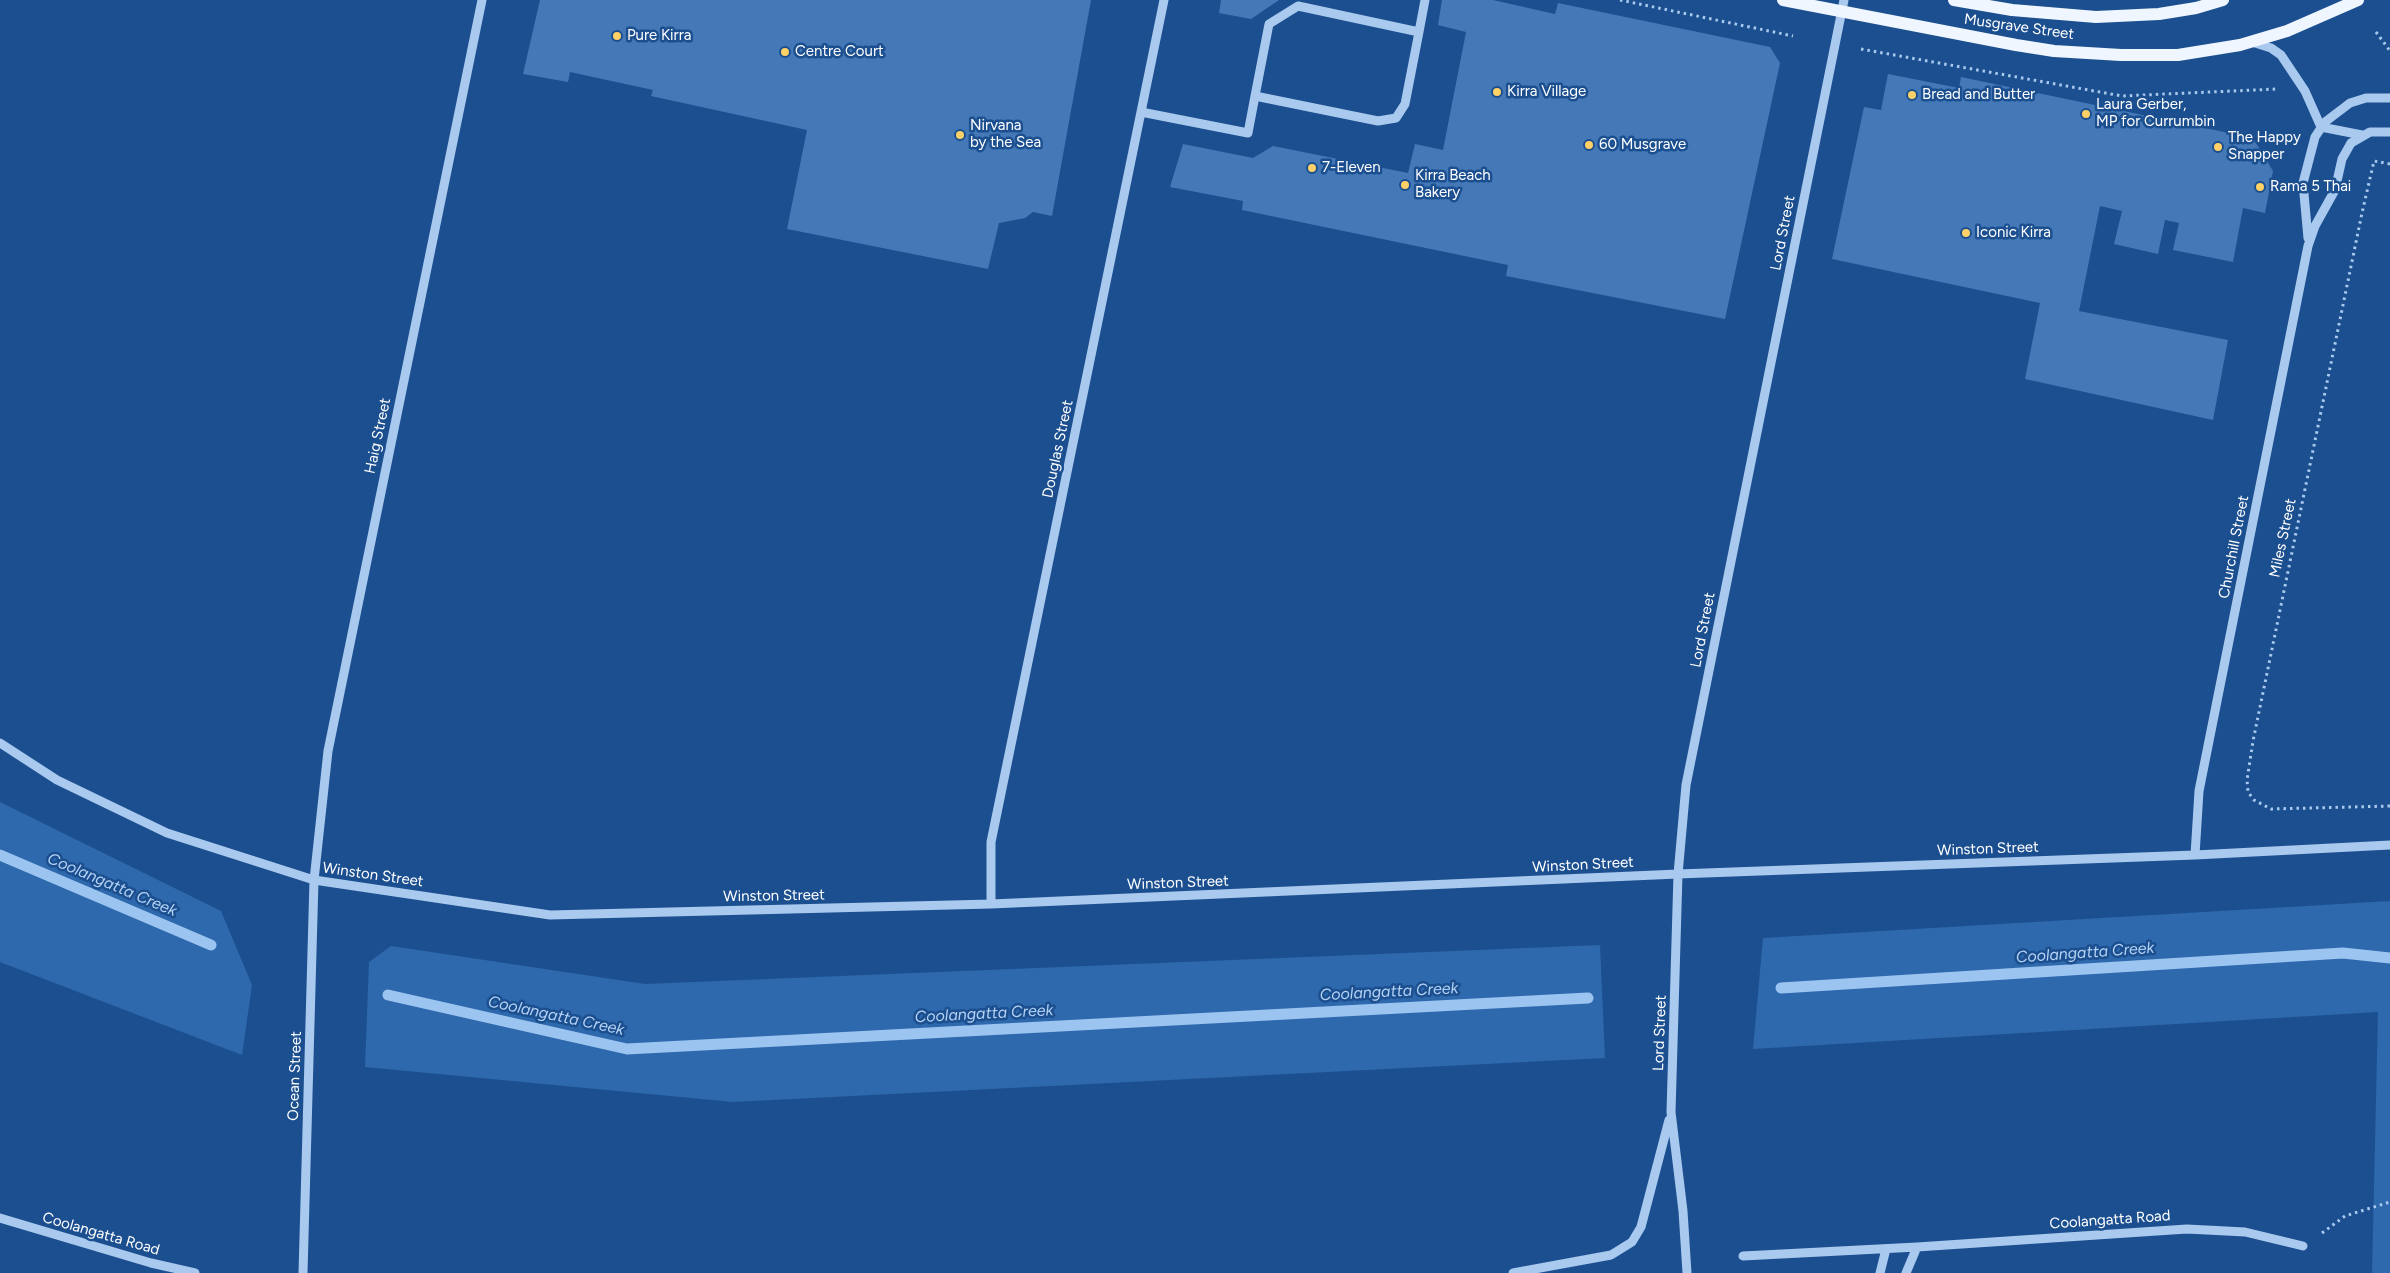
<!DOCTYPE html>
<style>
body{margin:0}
canvas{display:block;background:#1b4f8f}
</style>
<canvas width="2390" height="1273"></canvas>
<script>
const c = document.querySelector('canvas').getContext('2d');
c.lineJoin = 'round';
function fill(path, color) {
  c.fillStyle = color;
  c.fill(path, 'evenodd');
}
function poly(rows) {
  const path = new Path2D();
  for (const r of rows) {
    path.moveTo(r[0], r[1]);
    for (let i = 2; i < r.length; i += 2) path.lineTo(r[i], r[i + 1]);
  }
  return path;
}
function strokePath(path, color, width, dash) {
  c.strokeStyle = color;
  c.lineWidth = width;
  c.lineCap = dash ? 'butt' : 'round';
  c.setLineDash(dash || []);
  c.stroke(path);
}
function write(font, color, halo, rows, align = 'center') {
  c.font = font + ' Figtree,sans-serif';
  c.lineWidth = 5;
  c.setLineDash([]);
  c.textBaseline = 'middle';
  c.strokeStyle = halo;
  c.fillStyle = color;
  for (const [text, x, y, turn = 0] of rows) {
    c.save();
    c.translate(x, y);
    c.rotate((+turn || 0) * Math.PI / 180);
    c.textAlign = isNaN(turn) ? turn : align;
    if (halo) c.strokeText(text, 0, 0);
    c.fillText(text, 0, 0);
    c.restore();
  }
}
fill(poly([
 [0,802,221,911,252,985,242,1055,0,962],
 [2390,901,2390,1273,2372,1273,2378,1012,1753,1049,1763,938],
 [1600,945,1605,1058,733,1102,365,1067,369,962,391,946,645,984]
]), '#2e69ad');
strokePath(poly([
 [0,855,211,945],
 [1781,988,2343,953,2390,958],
 [388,995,627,1049,1588,998]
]), '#9cc4f0', 11);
fill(poly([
 [540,0,1091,0,1052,216,1033,212,1025,218,999,223,988,269,787,229,807,130,651,96,653,90,570,72,568,82,523,74],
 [1221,0,1279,0,1251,19,1219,13],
 [1442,0,1493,0,1555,14,1558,3,1770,47,1780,63,1725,319,1506,276,1508,265,1242,210,1243,201,1170,187,1183,144,1253,158,1273,146,1408,173,1415,144,1443,150,1466,32,1438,25],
 [1888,74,1959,88,1961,77,2253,138,2273,171,2265,213,2243,208,2233,262,2173,250,2179,223,2165,220,2158,254,2114,244,2122,211,2100,206,2079,311,2228,340,2213,420,2025,379,2040,303,1832,259,1864,107,1881,110]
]), '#4478b7');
strokePath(poly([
 [1620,0,1793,36],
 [2376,32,2390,51],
 [1861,49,2122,96,2276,89],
 [2390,164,2374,161,2362,213,2253,741,2247,780,2248,792,2254,800,2271,809,2390,806],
 [2322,1233,2345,1216,2390,1202]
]), '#a9c9ee', 3, [2.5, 4]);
strokePath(poly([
 [1419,32,1298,6,1269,24,1255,96,1378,121,1396,118,1405,104,1419,32,1425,0],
 [2252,42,2271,48,2281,55,2305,91,2321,127],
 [1141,112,1248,133,1255,96],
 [2321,127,2362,135],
 [2308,238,2303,183,2315,137,2325,122,2350,103,2366,98,2390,98],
 [0,743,57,780,167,833,314,880,550,915,991,904,1678,874,2195,855,2390,845],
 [2195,855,2199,791,2308,246,2315,226,2335,190,2342,159,2351,143,2370,132,2390,132],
 [991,904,991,842,1164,0],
 [0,1218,151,1263,195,1273],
 [1743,1256,1917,1247,2187,1229,2245,1232,2303,1246],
 [303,1273,314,880,328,751,482,0],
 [1513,1273,1611,1255,1632,1242,1641,1227,1669,1120],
 [1687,1273,1683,1211,1671,1112,1678,874,1686,785,1844,0],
 [1880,1273,1886,1249],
 [1906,1273,1917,1247]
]), '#a9c9ee', 9);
strokePath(poly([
 [1783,0,2016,45,2054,51,2121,55,2178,55,2240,45,2287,31,2358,0],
 [1954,0,2012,10,2096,17,2159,14,2196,8,2223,0]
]), '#f0f6ff', 12);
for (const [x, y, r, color] of [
 [617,36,5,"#ffd166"],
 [785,52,5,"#ffd166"],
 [1497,92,5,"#ffd166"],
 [1912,95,5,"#ffd166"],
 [2086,114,5,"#ffd166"],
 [960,135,5,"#ffd166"],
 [1589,145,5,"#ffd166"],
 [2218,147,5,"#ffd166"],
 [1312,168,5,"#ffd166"],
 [1405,185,5,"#ffd166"],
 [2260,187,5,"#ffd166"],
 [1966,233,5,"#ffd166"]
]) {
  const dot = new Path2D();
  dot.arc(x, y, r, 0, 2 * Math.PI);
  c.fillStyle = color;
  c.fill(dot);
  strokePath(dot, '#1b4f8f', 2);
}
write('15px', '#fff', '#1b4f8f', [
 ["Musgrave Street",2019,27,8],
 ["Lord Street",1783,233,-79],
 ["Haig Street",378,436,-78],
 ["Douglas Street",1058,449,-78],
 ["Miles Street",2283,538,-78],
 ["Churchill Street",2234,547,-79],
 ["Lord Street",1703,630,-79],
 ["Winston Street",1988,849,-2],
 ["Winston Street",1583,865,-3],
 ["Winston Street",373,875,8],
 ["Winston Street",1178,883,-2],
 ["Winston Street",774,896,-1],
 ["Lord Street",1660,1033,-88],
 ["Ocean Street",295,1076,-88],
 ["Coolangatta Road",2110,1220,-4],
 ["Coolangatta Road",101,1234,16]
]);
write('15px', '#fff', '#1b4f8f', [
 ["Pure Kirra",627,36],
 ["Centre Court",795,52],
 ["Kirra Village",1507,92],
 ["Bread and Butter",1922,95],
 ["Laura Gerber,",2096,105],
 ["MP for Currumbin",2096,122],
 ["Nirvana",970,126],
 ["by the Sea",970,143],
 ["The Happy",2228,138],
 ["Snapper",2228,155],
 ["60 Musgrave",1599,145],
 ["7-Eleven",1322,168],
 ["Kirra Beach",1415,176],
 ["Bakery",1415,193],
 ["Rama 5 Thai",2270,187],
 ["Iconic Kirra",1976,233]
], 'left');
write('italic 16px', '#b5d3f5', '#1b4f8f', [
 ["Coolangatta Creek",112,885,23],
 ["Coolangatta Creek",2085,953,-4],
 ["Coolangatta Creek",1389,992,-3],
 ["Coolangatta Creek",984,1014,-3],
 ["Coolangatta Creek",556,1016,12]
]);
</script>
